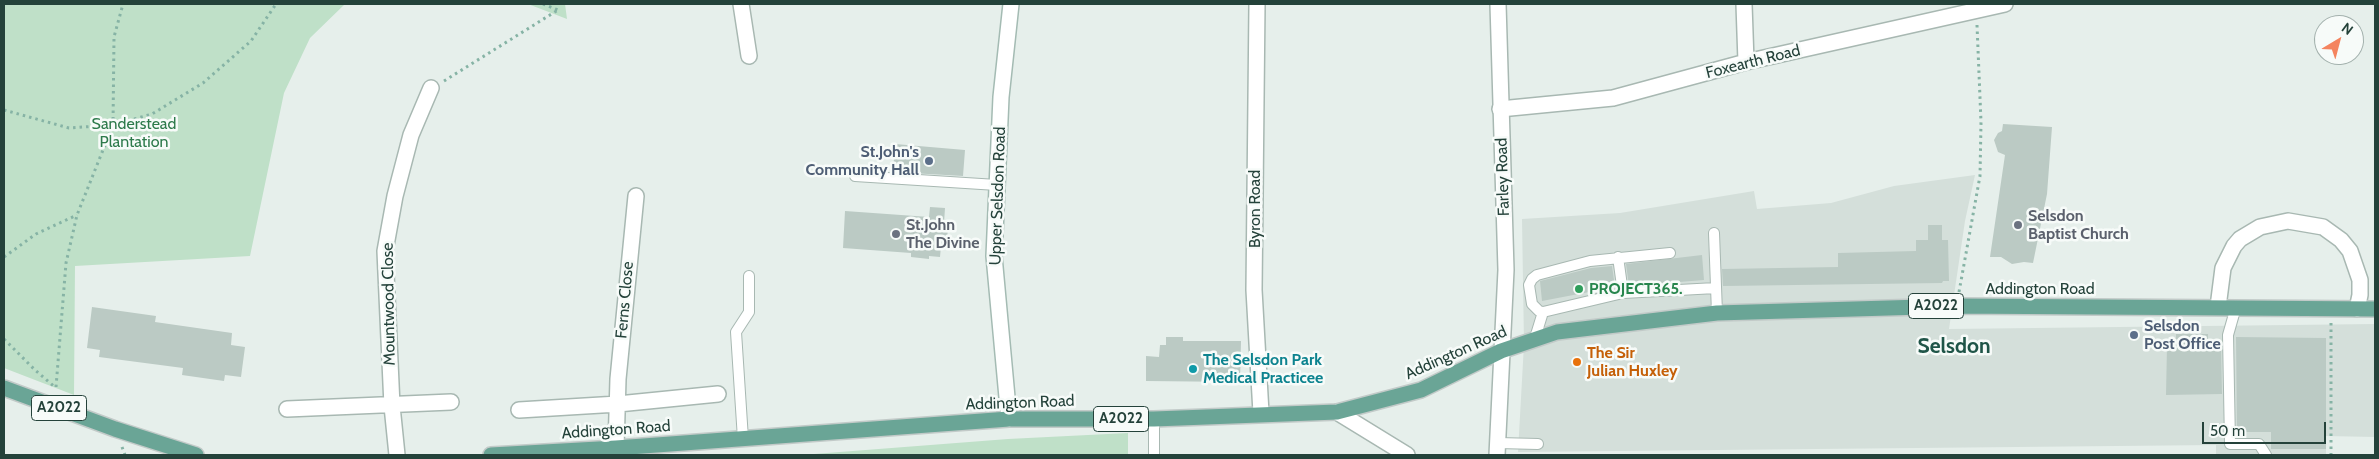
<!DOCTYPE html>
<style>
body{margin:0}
#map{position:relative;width:2379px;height:459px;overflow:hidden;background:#e6efeb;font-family:Cabin,sans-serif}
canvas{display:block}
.frame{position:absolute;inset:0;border:5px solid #24423a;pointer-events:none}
.north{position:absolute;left:2314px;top:15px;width:50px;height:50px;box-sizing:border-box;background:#f7fbf9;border:1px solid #a3b1ad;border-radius:50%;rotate:37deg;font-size:14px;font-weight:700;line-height:20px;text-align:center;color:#24423a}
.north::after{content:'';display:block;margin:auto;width:18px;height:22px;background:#f4845f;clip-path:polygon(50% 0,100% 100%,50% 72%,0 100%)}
.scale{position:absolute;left:2202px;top:422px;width:124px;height:22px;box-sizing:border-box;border:2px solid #24423a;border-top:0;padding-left:6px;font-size:15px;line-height:18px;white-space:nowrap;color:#24423a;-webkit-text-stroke:4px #f7fbf9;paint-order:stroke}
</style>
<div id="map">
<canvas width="2379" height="459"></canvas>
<div class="frame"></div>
<div class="north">N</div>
<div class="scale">50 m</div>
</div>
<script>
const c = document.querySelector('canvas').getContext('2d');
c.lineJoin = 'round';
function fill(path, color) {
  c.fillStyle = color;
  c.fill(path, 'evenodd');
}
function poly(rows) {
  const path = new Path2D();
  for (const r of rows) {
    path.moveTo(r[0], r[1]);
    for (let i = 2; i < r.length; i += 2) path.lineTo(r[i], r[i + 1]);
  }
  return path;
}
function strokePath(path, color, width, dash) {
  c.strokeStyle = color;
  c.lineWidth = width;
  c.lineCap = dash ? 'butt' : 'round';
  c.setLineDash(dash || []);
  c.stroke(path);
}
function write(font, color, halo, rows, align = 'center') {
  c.font = font + ' Cabin,sans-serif';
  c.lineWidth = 5;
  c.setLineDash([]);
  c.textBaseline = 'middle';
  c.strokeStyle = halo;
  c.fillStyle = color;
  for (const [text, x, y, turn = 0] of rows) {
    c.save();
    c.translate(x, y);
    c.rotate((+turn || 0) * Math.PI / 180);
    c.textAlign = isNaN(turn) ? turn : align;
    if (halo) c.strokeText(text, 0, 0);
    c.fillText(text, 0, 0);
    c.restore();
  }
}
fill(poly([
 [1975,175,1965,221,1949,329,2375,324,2375,437,2326,436,2326,455,2216,455,2216,445,1518,452,1524,344,1522,219,1620,213,1754,191,1757,209,1831,203,1894,186]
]), '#d4dfda');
fill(poly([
 [4,4,345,4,310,38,284,93,250,256,75,266,74,395,4,368],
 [528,4,565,4,567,19],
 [1128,433,1128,455,801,455,1008,439]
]), '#bfe0c8');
fill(poly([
 [2003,124,2052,127,2047,194,2033,263,2024,262,2012,264,2001,257,1990,257,2005,155,1998,152,1994,140,1998,133,2002,131],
 [895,144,965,150,963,176,893,172],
 [930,207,945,208,944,223,948,223,947,246,941,246,940,257,929,256,929,259,911,257,911,253,843,248,845,211,929,217],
 [1928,225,1942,225,1942,240,1948,240,1949,281,1943,281,1942,283,1723,286,1722,269,1838,267,1838,253,1916,251,1916,240,1928,240],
 [1702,255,1704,280,1629,286,1626,264],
 [1612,266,1615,287,1542,301,1540,281,1591,268],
 [92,307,156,316,155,322,232,333,231,345,245,347,241,377,225,375,224,381,182,375,183,368,99,357,100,350,87,348],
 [2176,334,2208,334,2208,347,2221,347,2222,394,2166,395,2167,346,2176,346],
 [1166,337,1183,337,1183,341,1241,341,1240,382,1146,381,1146,356,1159,357,1160,345,1166,345],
 [2236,337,2326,338,2326,449,2271,449,2271,432,2237,432]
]), '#bbcac4');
const service = poly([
 [855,176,997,185],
 [1714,233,1717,313],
 [1670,253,1590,261,1537,275,1532,279,1529,285,1532,304,1539,311,1543,312,1623,293,1716,288],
 [1618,257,1623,293],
 [2236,307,2228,335,2230,444,2259,444,2266,455],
 [1535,338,1543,312],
 [743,439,736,332,749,312,749,276],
 [1498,443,1538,444],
 [1154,455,1154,419]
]);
const minor = poly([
 [741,4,749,56],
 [1257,4,1254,290,1261,413],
 [1744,4,1746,62],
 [1500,109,1613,98,1746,62,2005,4],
 [2218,307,2223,268,2234,246,2240,239,2260,227,2288,221,2323,227,2341,240,2350,251,2360,280,2360,295,2357,309],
 [287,409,451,402],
 [519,410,618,404,718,394],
 [616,448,618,379,636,196],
 [397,455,392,406,385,251,395,196,411,135,431,88]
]);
const tertiary = poly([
 [1337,412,1407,455],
 [1497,455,1506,270,1498,4]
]);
const secondary = poly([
 [1009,419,994,256,1001,97,1011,4]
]);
const primary = poly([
 [4,388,115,429,196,455],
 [491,455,616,448,1009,419,1154,419,1337,412,1421,390,1501,351,1557,332,1717,313,1957,306,2375,309]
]);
strokePath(service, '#a8b8b2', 12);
strokePath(minor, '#a8b8b2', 18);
strokePath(tertiary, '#a8b8b2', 18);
strokePath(secondary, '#a4bbb3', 18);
strokePath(primary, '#c2cac8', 18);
strokePath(poly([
 [543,4,558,10],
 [444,81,558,10],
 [4,110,69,128,113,125,114,37,123,4],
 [4,257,36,234,77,215],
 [1959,292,1980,176,1981,122,1977,25],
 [2331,323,2331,455],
 [4,339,35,370,56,388],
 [56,387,66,263,77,215,113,125,152,114,203,83,251,41,276,4],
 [122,447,125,455]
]), '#86b3a5', 3, [2.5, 4]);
strokePath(service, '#fff', 10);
strokePath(minor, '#fff', 15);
strokePath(tertiary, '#fff', 15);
strokePath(secondary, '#fff', 15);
strokePath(primary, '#6aa596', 15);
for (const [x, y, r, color] of [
 [929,161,5,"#5c6f8a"],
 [2018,225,5,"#6b7280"],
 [896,234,5,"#6b7280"],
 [1579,289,5,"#2e9e5b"],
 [2134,335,5,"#5c6f8a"],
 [1577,362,5,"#e8710a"],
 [1193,369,5,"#0f9aa8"]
]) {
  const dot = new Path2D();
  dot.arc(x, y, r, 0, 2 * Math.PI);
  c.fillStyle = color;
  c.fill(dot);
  strokePath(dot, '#f7fbf9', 2);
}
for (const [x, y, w] of [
 [1936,306,55],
 [59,408,55],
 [1121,419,55]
]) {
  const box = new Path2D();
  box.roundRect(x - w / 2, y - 12.5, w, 25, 4);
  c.fillStyle = '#f7fbf9';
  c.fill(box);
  strokePath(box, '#24423a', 1);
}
write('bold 15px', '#24423a', null, [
 ["A2022",1936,306],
 ["A2022",59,408],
 ["A2022",1121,419]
]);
write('16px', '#24423a', '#f7fbf9', [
 ["Foxearth Road",1753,62,-14],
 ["Farley Road",1503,177,-92],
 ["Upper Selsdon Road",998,196,-88],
 ["Byron Road",1255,209,-90],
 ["Addington Road",2040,289],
 ["Ferns Close",625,300,-85],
 ["Mountwood Close",389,304,-91],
 ["Addington Road",1456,353,-24],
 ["Addington Road",1020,403,-2],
 ["Addington Road",616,430,-4]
]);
write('16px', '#2d7a4b', '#f7fbf9', [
 ["Sanderstead",134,124],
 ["Plantation",134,142]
]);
write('bold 16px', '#4e5e75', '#f7fbf9', [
 ["St.John's",919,152],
 ["Community Hall",919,170],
 ["Selsdon",2144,326,"left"],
 ["Post Office",2144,344,"left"]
], 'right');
write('bold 16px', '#5b616d', '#f7fbf9', [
 ["Selsdon",2028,216],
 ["Baptist Church",2028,234],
 ["St.John",906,225],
 ["The Divine",906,243]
], 'left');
write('bold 16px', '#27864d', '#f7fbf9', [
 ["PROJECT365.",1589,289]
], 'left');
write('bold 16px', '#c56008', '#f7fbf9', [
 ["The Sir",1587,353],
 ["Julian Huxley",1587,371]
], 'left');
write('bold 16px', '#0d838f', '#f7fbf9', [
 ["The Selsdon Park",1203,360],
 ["Medical Practicee",1203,378]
], 'left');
write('bold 21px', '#1f5548', '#f7fbf9', [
 ["Selsdon",1954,347]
]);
</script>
